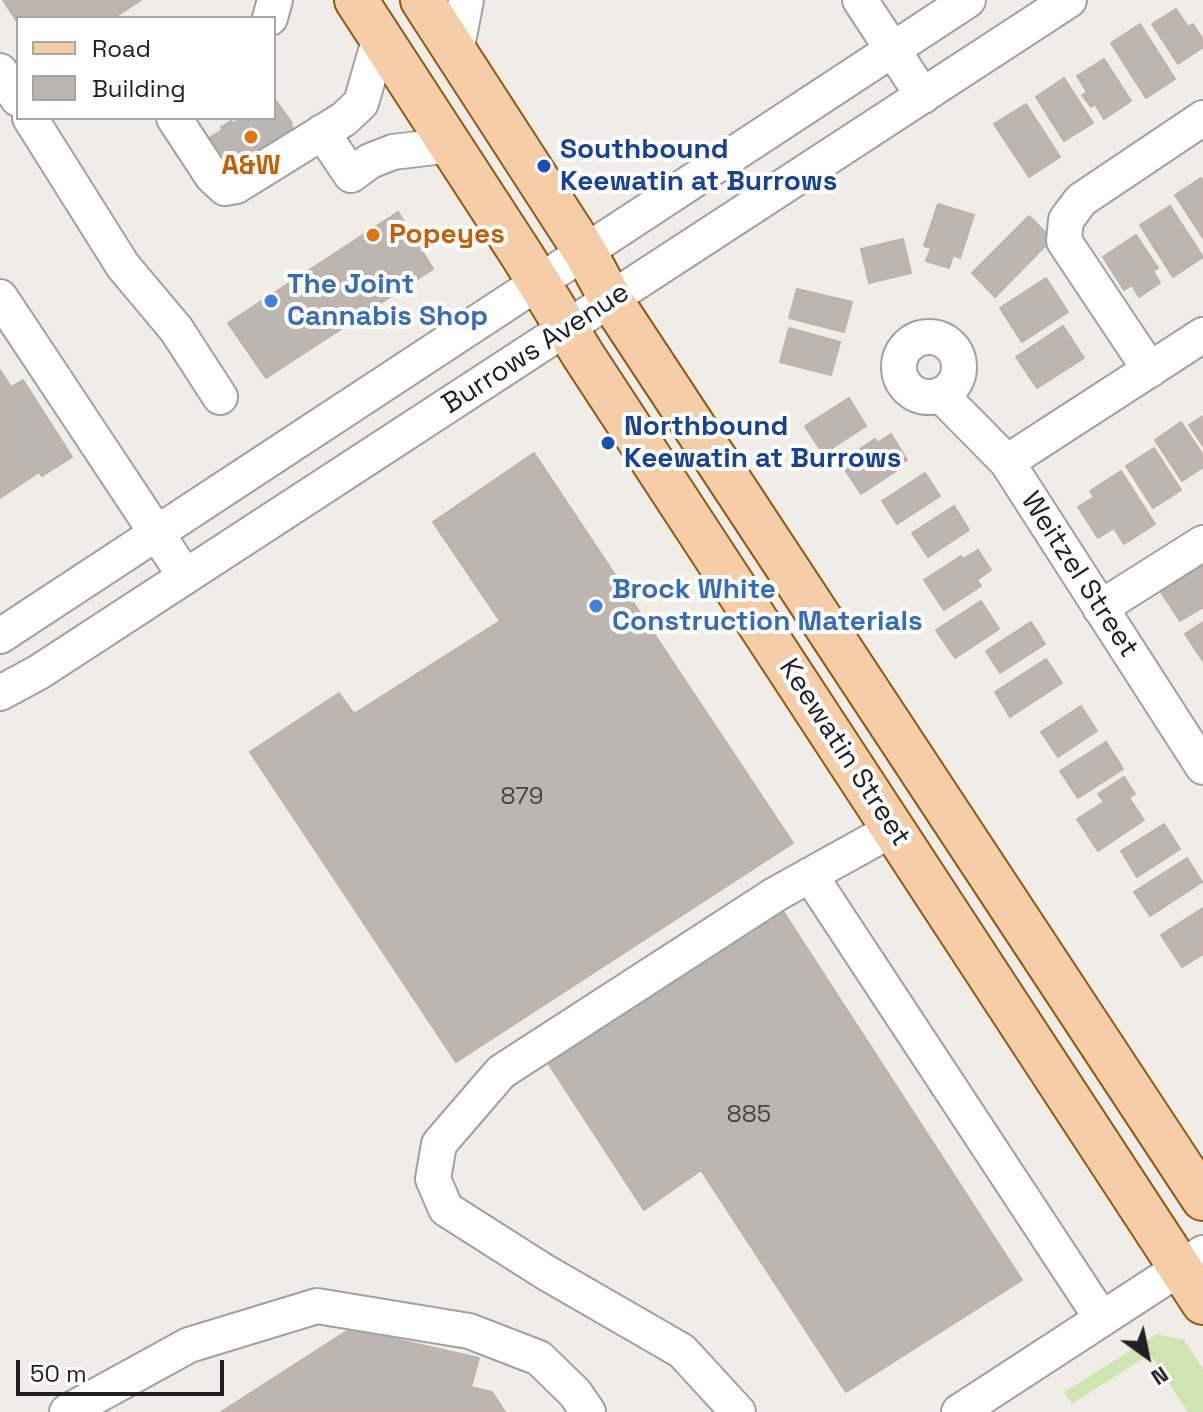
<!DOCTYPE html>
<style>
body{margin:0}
#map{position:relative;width:1203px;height:1412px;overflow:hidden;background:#f0ece7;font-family:"Space Grotesk",sans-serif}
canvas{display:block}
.legend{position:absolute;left:16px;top:16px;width:260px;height:104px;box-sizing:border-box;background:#fff;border:2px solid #a6a6a6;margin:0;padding:10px 14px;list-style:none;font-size:24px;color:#202020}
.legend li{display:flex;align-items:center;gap:16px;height:40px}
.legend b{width:40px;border:2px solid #a6a6a6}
.north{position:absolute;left:1107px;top:1316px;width:80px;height:80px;-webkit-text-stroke:6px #fff;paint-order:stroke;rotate:147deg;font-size:22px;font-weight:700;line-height:32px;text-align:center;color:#202020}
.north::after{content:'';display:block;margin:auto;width:28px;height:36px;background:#202020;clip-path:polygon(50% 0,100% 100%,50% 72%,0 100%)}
.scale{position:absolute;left:16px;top:1360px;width:208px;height:36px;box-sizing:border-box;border:4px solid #202020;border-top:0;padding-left:10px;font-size:24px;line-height:28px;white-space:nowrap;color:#202020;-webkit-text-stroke:6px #fff;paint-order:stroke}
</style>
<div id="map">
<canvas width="1203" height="1412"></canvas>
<ul class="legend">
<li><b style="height:10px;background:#f5cda7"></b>Road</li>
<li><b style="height:22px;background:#bdb5b0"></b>Building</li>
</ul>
<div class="north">N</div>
<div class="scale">50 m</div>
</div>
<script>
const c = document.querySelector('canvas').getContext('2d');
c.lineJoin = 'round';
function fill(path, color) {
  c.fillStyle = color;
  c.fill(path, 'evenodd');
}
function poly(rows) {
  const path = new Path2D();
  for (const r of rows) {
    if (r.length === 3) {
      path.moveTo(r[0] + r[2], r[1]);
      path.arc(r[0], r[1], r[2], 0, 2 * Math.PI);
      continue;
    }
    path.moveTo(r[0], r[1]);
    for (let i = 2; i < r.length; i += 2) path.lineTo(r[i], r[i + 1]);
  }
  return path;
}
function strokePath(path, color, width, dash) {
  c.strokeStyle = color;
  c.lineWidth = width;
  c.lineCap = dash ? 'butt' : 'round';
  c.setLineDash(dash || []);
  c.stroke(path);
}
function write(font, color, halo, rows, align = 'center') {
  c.font = font + ' "Space Grotesk",sans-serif';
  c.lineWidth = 8;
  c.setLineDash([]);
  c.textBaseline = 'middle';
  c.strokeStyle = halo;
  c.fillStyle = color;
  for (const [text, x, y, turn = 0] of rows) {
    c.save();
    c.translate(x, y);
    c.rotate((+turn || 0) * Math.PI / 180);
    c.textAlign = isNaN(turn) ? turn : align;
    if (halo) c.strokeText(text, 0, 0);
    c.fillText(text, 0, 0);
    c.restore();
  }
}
fill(poly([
 [1157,1334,1184,1340,1203,1369,1203,1412,1188,1412,1150,1354,1072,1404,1064,1392]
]), '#cfe5b1');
const building = poly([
 [3,0,141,0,114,18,18,18,18,23,3,0],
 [1176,9,1188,27,1193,24,1203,40,1203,47,1178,64,1152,24,1176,9],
 [1140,24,1175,79,1146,98,1111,43,1140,24],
 [1104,59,1131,101,1104,119,1095,104,1091,107,1082,95,1087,92,1077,76,1104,59],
 [1064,78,1093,123,1064,141,1036,97,1064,78],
 [274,98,292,123,290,123,296,134,230,176,206,140,222,130,221,127,231,121,233,123,241,118,274,118,274,98],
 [1026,104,1060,157,1029,177,994,124,1026,104],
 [1201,178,1203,182,1203,238,1175,195,1201,178],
 [938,204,974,215,960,258,953,255,949,268,926,261,931,248,924,246,938,204],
 [1170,206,1203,257,1173,277,1140,225,1170,206],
 [398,212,433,269,266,378,228,323,398,212],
 [1029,216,1052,239,995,297,972,273,1029,216],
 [1136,235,1158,268,1153,271,1160,283,1139,297,1132,285,1124,290,1103,257,1136,235],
 [903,239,911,273,869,283,861,249,903,239],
 [1046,278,1068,312,1022,342,1000,308,1046,278],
 [797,289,852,302,844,332,789,318,797,289],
 [1063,326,1084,358,1037,388,1016,357,1063,326],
 [789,328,840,342,831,375,780,362,789,328],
 [0,370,11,387,23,380,72,457,42,476,39,472,0,498,0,370],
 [849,398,866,426,823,454,805,426,849,398],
 [1203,416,1203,446,1189,425,1203,416],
 [1181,422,1203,455,1203,467,1182,481,1155,440,1181,422],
 [891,434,907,460,894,468,896,471,861,494,840,462,875,439,877,443,891,434],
 [1154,448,1181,490,1153,508,1126,466,1154,448],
 [534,453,793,843,456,1062,250,752,339,693,354,714,500,621,433,522,534,453],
 [1121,471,1155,524,1124,544,1114,528,1098,538,1078,507,1094,497,1090,491,1121,471],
 [925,473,940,496,897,524,882,501,925,473],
 [954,506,969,530,928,557,912,533,954,506],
 [978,550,991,570,977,580,981,586,944,610,924,580,961,556,963,559,978,550],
 [1203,564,1203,607,1180,621,1161,592,1203,564],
 [981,601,999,629,955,658,936,630,981,601],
 [1031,622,1045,644,1000,673,986,651,1031,622],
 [1203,622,1203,661,1185,634,1203,622],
 [1046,659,1062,683,1010,717,995,692,1046,659],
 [1081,706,1097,731,1058,757,1041,732,1081,706],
 [1106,742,1123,769,1078,798,1060,771,1106,742],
 [1124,777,1135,794,1129,798,1144,820,1098,851,1077,819,1104,802,1098,794,1124,777],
 [1164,824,1180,849,1137,877,1121,851,1164,824],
 [1187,858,1202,882,1150,916,1134,892,1187,858],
 [779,905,1022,1280,846,1392,701,1170,644,1210,546,1060,779,905],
 [1203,908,1203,954,1182,967,1161,935,1203,908],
 [350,1329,479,1358,471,1387,492,1392,505,1412,221,1412,350,1329]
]);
fill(building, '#bdb5b0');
strokePath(building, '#c0b2aa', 2);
const minor = poly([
 [860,0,923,96],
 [270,18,275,0],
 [456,52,466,0],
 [0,71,18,99],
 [30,118,123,266,176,329,220,397],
 [174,118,212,176,225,188,236,186,344,119,361,103,380,37],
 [322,132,351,175,370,161,393,152,451,145],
 [0,297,185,576],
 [929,367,30],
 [1150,370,1064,241,1066,220,1081,200,1203,118],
 [941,395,1007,462,1203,767],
 [1007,462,1203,335],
 [1100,608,1203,543],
 [0,636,968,0],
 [0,693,39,672,1069,0],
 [810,875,1102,1319],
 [67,1412,189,1345,317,1306,469,1331,539,1358,575,1393,588,1412],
 [738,1412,682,1351,545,1272,446,1209,433,1179,439,1144,501,1072,776,894,893,829],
 [959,1412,1203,1253]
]);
const major = poly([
 [356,0,523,257,583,355,1203,1303],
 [422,0,585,252,611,300,1203,1199]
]);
strokePath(minor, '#a1a1a1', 38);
strokePath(major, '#8f5a0c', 46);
strokePath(minor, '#fff', 34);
strokePath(major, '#f5cda7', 42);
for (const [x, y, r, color] of [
 [251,137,8,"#e8710a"],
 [544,166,8,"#1a4fb4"],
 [373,235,8,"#e8710a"],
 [271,301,8,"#3f7fe0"],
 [608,443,8,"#1a4fb4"],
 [596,606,8,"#3f7fe0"]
]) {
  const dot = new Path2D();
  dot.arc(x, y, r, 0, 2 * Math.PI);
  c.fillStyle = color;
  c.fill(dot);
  strokePath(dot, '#fff', 3);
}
write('24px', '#474544', null, [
 ["879",522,797],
 ["885",749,1115]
]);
write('bold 28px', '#164399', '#fff', [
 ["Southbound",560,150],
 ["Keewatin at Burrows",560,182],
 ["Northbound",624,427],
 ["Keewatin at Burrows",624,459]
], 'left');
write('bold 28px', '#c56008', '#fff', [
 ["A&W",251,166],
 ["Popeyes",389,235,"left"]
]);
write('bold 28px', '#366cbe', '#fff', [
 ["The Joint",287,285],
 ["Cannabis Shop",287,317],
 ["Brock White",612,590],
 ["Construction Materials",612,622]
], 'left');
write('28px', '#202020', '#fff', [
 ["Burrows Avenue",536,349,-33],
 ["Weitzel Street",1079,575,57],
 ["Keewatin Street",844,753,57]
]);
</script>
